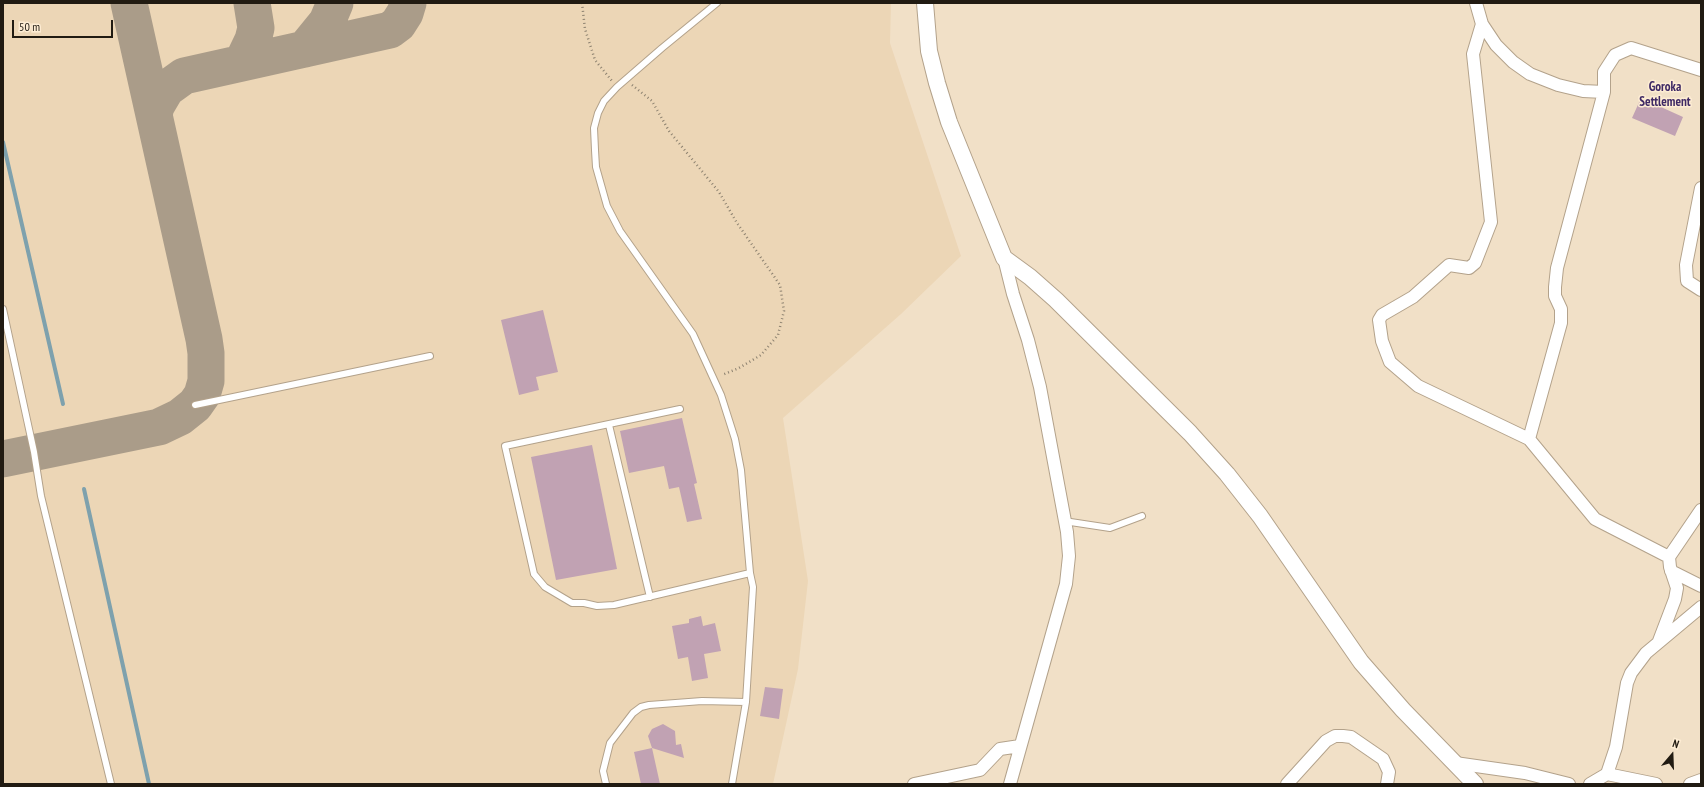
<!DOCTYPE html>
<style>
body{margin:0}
#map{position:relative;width:1704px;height:787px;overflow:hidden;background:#f1e0c7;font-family:"PT Sans Narrow",sans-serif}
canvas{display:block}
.frame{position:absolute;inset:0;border:4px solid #211b12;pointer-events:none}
.north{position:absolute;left:1652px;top:735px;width:40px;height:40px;-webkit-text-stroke:3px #feedd4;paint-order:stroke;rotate:19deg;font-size:11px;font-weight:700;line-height:16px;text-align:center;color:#211b12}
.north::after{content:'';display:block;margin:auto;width:14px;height:18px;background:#211b12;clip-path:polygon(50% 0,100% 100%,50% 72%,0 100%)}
.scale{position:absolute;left:12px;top:20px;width:101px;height:18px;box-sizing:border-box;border:2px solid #211b12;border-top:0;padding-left:5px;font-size:12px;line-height:14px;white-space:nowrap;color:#211b12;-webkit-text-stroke:3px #feedd4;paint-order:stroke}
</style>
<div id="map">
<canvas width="1704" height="787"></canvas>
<div class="frame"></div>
<div class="north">N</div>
<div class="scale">50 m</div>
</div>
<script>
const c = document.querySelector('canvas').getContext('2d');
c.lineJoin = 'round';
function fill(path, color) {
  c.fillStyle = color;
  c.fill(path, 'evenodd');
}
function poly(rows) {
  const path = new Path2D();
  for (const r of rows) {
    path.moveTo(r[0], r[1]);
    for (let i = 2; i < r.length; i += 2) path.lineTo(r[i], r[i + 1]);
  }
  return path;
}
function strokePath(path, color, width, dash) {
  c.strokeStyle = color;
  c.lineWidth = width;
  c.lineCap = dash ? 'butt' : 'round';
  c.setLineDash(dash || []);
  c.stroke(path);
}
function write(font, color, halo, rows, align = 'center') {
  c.font = font + ' "PT Sans Narrow",sans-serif';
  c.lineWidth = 3;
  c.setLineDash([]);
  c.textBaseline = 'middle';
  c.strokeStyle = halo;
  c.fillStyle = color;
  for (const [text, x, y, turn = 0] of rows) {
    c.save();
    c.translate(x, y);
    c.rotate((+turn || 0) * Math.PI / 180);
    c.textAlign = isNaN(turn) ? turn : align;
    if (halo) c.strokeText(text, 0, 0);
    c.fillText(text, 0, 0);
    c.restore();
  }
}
fill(poly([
 [3,3,891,3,890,43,961,256,901,314,783,418,808,581,798,669,773,784,3,784]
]), '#ecd6b6');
strokePath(poly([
 [3,142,63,404],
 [84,489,149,784]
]), '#7ea1ad', 4);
strokePath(poly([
 [305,49,327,22,335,3],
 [242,63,253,40,256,28,252,3],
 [154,115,156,106,166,89,184,76,390,30,398,24,405,13,408,3],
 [3,459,159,427,180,417,195,405,202,395,206,381,206,353,204,339,129,3]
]), '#aa9c89', 37);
fill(poly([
 [1641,98,1683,117,1675,136,1632,118],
 [543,310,558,372,536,377,539,390,519,395,501,320],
 [682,418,697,483,694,484,702,519,687,522,679,487,669,489,664,466,629,473,620,431],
 [592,445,617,569,556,580,531,457],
 [701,616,703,626,715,623,721,651,704,654,708,678,692,681,688,657,678,659,672,626,689,623,689,619],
 [765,687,783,689,779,719,760,716],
 [663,724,675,731,676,745,681,744,684,758,652,748,648,736,652,729],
 [652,748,660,784,641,784,634,752]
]), '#c1a2b3');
const lane = poly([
 [717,3,662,48,617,87,604,101,598,113,594,128,595,150,596,167,607,206,620,231,693,334,721,395,735,439,741,470,750,573,753,587,746,702,732,784],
 [3,309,34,452,41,496,111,784],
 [195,405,430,356],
 [680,409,505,446,534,574,545,587,572,603,584,603,597,606,614,605,750,573],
 [609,425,650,597],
 [1064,521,1110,528,1142,516],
 [606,784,603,771,610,743,633,713,641,707,649,705,702,701,746,702]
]);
const street = poly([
 [1476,3,1482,24,1496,45,1513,62,1530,74,1558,85,1583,91,1604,92],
 [1482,24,1473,54,1491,222,1475,263,1469,268,1449,265,1413,297,1382,315,1379,320,1382,341,1390,362,1418,386,1529,439,1595,519,1669,557],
 [1701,188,1686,265,1687,281,1701,290],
 [1004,258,1013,294,1028,340,1040,387,1067,532,1069,556,1066,584,1010,784],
 [1529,439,1561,323,1561,309,1555,296,1555,287,1557,268,1604,92,1604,72,1615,55,1631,48,1701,70],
 [1671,571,1701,586],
 [1659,641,1675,599,1677,588,1670,567,1669,557,1701,510],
 [1455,763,1525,773,1569,784],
 [1607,774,1656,784],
 [914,784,980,770,1000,749,1020,746],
 [1287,784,1326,741,1335,736,1343,736,1351,737,1383,759,1389,772,1387,784],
 [1590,784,1607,774,1616,747,1627,683,1631,673,1646,653,1701,607],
 [1690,784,1701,780]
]);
const secondary = poly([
 [925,3,929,51,937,83,949,122,1004,258,1030,277,1056,300,1190,433,1227,474,1260,516,1361,662,1403,710,1475,784]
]);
strokePath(lane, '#b3a28b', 8);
strokePath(street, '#b3a28b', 14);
strokePath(secondary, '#b3a28b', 18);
strokePath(poly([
 [582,3,585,29,595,60,612,81],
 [632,85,652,101,669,131,719,192,737,223,780,285,784,311,778,335,761,355,739,368,722,375]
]), '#8d8270', 2.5, [1, 3]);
strokePath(lane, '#fff', 6);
strokePath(street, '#fff', 12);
strokePath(secondary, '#fff', 16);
write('bold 13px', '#3f2a65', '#feedd4', [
 ["Goroka",1665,87],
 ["Settlement",1665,102]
]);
</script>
